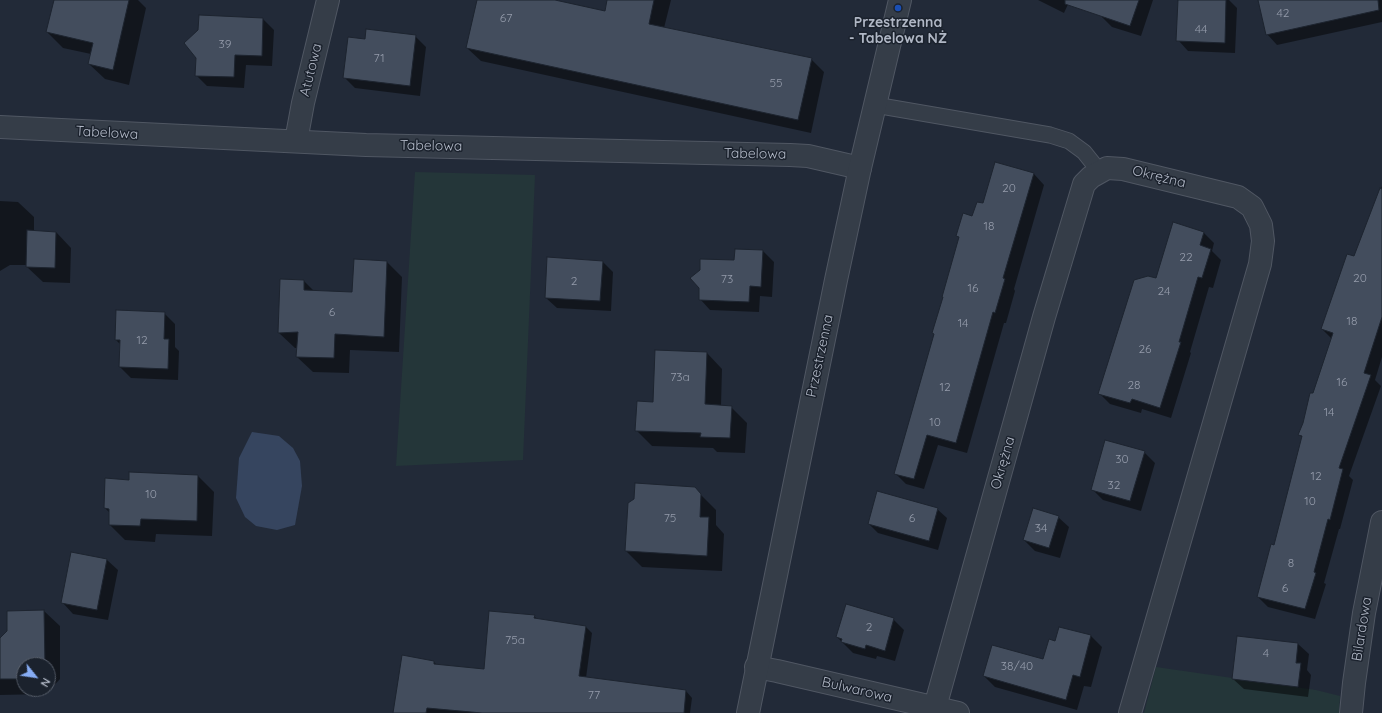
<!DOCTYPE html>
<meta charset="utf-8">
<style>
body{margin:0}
#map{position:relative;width:1382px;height:713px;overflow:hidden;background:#222a38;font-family:Quicksand,sans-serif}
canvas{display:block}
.north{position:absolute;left:16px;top:657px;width:40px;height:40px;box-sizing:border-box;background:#1b222d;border:1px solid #575e6a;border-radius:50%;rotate:120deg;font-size:11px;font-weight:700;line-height:16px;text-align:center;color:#b0b7c5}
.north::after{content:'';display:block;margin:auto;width:14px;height:18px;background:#86acf4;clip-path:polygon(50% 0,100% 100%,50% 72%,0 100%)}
</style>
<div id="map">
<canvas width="1382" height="713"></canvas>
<div class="north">N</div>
</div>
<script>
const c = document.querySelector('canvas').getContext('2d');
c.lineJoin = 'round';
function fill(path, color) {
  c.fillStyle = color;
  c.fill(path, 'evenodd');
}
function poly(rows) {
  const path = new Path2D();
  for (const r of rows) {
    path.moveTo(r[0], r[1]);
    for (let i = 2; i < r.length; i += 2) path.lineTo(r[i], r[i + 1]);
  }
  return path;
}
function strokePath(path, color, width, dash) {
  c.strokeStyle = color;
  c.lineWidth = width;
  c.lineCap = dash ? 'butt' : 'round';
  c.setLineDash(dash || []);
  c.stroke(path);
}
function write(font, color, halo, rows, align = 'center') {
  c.font = font + ' Quicksand,sans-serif';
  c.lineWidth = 3;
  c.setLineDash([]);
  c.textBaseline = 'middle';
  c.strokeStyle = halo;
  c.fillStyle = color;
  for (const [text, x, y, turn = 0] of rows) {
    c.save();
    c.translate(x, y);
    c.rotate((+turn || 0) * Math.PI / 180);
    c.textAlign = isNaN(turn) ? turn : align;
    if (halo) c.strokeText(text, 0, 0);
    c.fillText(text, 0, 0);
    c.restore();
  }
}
fill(poly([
 [415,172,535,175,523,460,396,466],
 [1156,667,1316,690,1340,696,1339,713,1144,713]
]), '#243639');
fill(poly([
 [252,432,279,436,293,448,300,461,302,486,295,525,277,530,256,526,245,517,236,498,239,458]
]), '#36455f');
fill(poly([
 [55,0,138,0,146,8,129,85,105,79,89,64,91,54,63,48,47,32],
 [478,0,541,0,606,12,608,0,671,0,664,28,811,59,824,72,811,133,481,61,467,48],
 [1038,0,1070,0,1064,13],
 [1101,0,1153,0,1141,36,1112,27,1101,16],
 [1179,0,1229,0,1237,8,1235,53,1188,51,1178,40],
 [1259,0,1382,0,1382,22,1277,45,1267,34],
 [263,19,274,30,272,66,246,65,244,88,207,86,196,75],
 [415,36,426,47,420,96,355,88,344,77,366,40],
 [1034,174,1044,185,1014,289,1015,291,1006,323,1004,323,967,453,938,445,924,489,906,484,895,473,973,217,984,204],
 [1382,186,1382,357,1375,380,1381,386,1349,476,1353,480,1340,529,1339,529,1324,583,1326,584,1315,619,1268,607,1258,597,1274,546,1302,438,1300,435,1332,339,1322,329,1355,258],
 [0,201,18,202,34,217,34,232,56,232,71,248,70,283,43,282,27,267,27,265,10,265,0,271],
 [1204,233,1214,243,1212,251,1221,260,1213,288,1209,287,1190,352,1191,353,1171,418,1142,409,1141,413,1110,404,1099,393,1157,279],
 [763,251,774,262,772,297,760,296,759,312,710,310,700,299,735,261],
 [602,261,613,272,611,311,557,308,546,298],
 [387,262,402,277,399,352,350,350,349,373,313,372,297,357,298,348,295,348,279,333,304,281,315,292,353,293],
 [164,313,175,324,175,347,179,351,178,380,131,378,120,367,121,345,116,340],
 [707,353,722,369,721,406,731,407,747,423,745,453,717,452,713,448,652,446,636,430,654,403],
 [1144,452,1155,463,1141,511,1103,500,1092,489],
 [130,473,198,476,214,492,212,536,156,534,155,542,125,540,110,525,110,513,105,508,129,481],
 [694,488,716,510,716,525,724,534,722,571,642,567,626,551,635,500],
 [937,509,947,518,938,550,878,533,869,524],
 [1058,517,1069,527,1060,558,1035,551,1024,540],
 [107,560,118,570,108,620,73,614,63,603],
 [44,611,60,626,60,679,46,694,0,695,0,642,9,642,8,612],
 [24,665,48,665,48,689,24,689],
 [534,616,538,620,586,627,592,633,586,678,686,691,692,698,690,713,394,713,402,657,434,662,438,666,485,670],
 [893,619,904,630,895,661,877,656,876,659,853,653,837,637],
 [1060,629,1091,636,1102,647,1091,687,1084,686,1077,710,995,687,984,676,1044,660,1056,642],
 [1298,644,1309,654,1307,670,1311,675,1308,697,1244,689,1233,679]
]), '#0007');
const building = poly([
 [54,0,129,0,113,70,88,64,93,43,46,32,54,0],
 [477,0,555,0,605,11,607,0,654,0,649,24,812,58,798,120,466,48,477,0],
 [1065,0,1139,0,1130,26,1065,4,1065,0],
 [1178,0,1226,0,1225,43,1176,41,1178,0],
 [1258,0,1378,0,1379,10,1266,35,1258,0],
 [199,15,263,18,262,56,235,55,234,77,195,76,196,58,184,43,198,30,199,15],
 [366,29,416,35,410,86,343,78,348,37,365,39,366,29],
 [995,162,1034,173,1003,278,1005,279,995,313,993,312,956,443,927,435,914,479,894,474,934,334,932,333,943,297,942,297,959,237,956,236,963,213,972,216,977,202,983,203,995,162],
 [1380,188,1382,189,1382,317,1364,373,1371,375,1339,468,1343,469,1330,520,1328,519,1314,572,1316,573,1305,609,1257,597,1271,544,1274,545,1302,436,1298,435,1303,423,1310,393,1313,393,1333,333,1321,329,1347,254,1354,256,1380,188],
 [1173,222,1204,232,1200,245,1211,249,1202,278,1198,277,1179,342,1181,342,1160,408,1132,399,1130,403,1098,394,1134,280,1148,276,1156,278,1173,222],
 [27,230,56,232,55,268,26,267,27,230],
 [735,249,763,250,761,287,750,286,749,302,699,300,699,288,690,278,700,270,700,259,734,260,735,249],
 [547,257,603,261,600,301,545,298,547,257],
 [354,259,387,261,384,337,335,334,334,358,296,357,298,332,278,333,280,279,304,280,304,290,352,292,354,259],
 [116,310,165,312,164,339,169,339,168,369,119,367,120,340,115,340,116,310],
 [655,350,707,352,705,404,732,406,730,438,700,437,701,433,635,431,637,401,653,402,655,350],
 [1105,440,1145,451,1130,501,1091,490,1105,440],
 [129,472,198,475,197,521,141,519,140,526,109,525,109,509,104,508,105,478,129,480,129,472],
 [635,483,695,487,701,494,700,517,709,517,707,556,625,551,628,503,634,499,635,483],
 [877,491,938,508,929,541,868,524,877,491],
 [1033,508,1059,516,1049,548,1023,540,1033,508],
 [71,552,107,559,97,610,61,603,71,552],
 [846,604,894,618,885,651,866,645,865,649,841,642,842,639,836,637,846,604],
 [44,610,45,665,24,665,24,679,0,679,0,638,7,631,7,611,44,610],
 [489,611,535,615,534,618,586,626,579,676,686,690,684,713,482,713,427,708,426,713,393,713,402,655,434,661,434,664,484,669,489,611],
 [1059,627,1091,635,1080,677,1073,675,1066,700,983,676,992,645,1043,659,1049,639,1055,641,1059,627],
 [1237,636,1298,643,1296,663,1301,663,1298,687,1232,679,1237,636]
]);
fill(building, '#434d5d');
strokePath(building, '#1d242f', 1);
const service = poly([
 [875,105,1050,135,1069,141,1084,152,1100,172]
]);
const minor = poly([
 [0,127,366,145,790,155,808,156,860,168],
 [296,141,303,103,328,0],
 [756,667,777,671,958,713],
 [935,707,1044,317,1084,184,1091,177,1107,168,1123,169,1238,197,1252,207,1261,225,1263,241,1260,264,1130,713],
 [1351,713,1354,683,1364,613,1382,522]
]);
const tertiary = poly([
 [748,713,836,280,860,168,900,0]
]);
strokePath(service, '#505763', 17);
strokePath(minor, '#505763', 24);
strokePath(tertiary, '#505763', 24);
strokePath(service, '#353d48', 15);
strokePath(minor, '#353d48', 22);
strokePath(tertiary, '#353d48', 22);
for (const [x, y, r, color] of [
 [898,8,4,"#1a4fb4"]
]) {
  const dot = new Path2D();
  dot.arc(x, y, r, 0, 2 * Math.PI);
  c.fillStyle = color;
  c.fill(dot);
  strokePath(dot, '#1b222d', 1.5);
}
write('12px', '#959cab', null, [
 ["42",1283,13],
 ["67",506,18],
 ["44",1201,29],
 ["39",225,44],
 ["71",379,58],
 ["55",776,83],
 ["20",1009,188],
 ["18",989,226],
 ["22",1186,257],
 ["20",1360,278],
 ["73",727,279],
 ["2",574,281],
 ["16",973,288],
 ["24",1164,291],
 ["6",332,312],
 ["18",1352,321],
 ["14",963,323],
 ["12",142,340],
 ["26",1145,349],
 ["73a",680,377],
 ["16",1342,382],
 ["28",1134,385],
 ["12",945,387],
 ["14",1329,412],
 ["10",935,422],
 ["30",1122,459],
 ["12",1316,476],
 ["32",1114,485],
 ["10",151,494],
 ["10",1310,501],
 ["75",670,518],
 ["6",912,518],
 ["34",1041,528],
 ["8",1291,563],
 ["6",1285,588],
 ["2",869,627],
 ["75a",515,640],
 ["4",1266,653],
 ["38/40",1017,666],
 ["77",594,695]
]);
write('bold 14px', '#b0b7c5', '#1b222d', [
 ["Przestrzenna",898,23],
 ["- Tabelowa NŻ",898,39]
]);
write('14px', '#b0b7c5', '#1b222d', [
 ["Atutowa",311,70,-76],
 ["Tabelowa",107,133,3],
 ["Tabelowa",431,146,1],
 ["Tabelowa",755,154,1],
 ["Okrężna",1159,177,14],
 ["Przestrzenna",820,356,-78],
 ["Okrężna",1003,463,-74],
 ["Bilardowa",1362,629,-81],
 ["Bulwarowa",857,690,13]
]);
</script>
